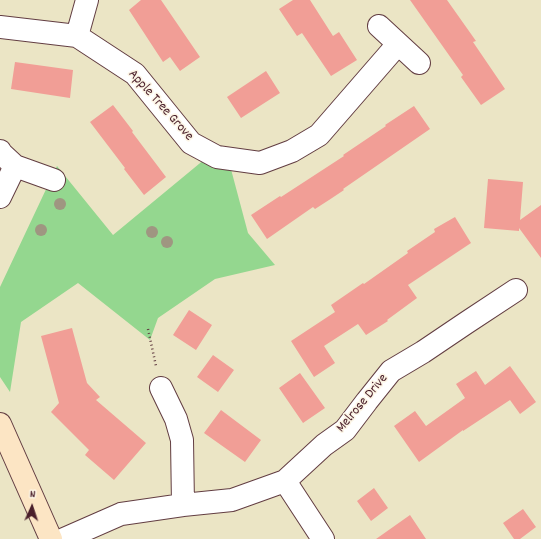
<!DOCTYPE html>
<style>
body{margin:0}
#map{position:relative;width:541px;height:539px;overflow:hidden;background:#ebe5c5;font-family:Dekko,sans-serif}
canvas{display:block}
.north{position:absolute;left:12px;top:487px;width:40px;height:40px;-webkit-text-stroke:3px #fcf5e5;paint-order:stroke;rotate:3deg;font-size:11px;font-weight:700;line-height:16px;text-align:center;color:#4a1f2b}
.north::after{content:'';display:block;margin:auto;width:14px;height:18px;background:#4a1f2b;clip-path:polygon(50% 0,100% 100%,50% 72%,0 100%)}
</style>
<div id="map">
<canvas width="541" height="539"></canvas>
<div class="north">N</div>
</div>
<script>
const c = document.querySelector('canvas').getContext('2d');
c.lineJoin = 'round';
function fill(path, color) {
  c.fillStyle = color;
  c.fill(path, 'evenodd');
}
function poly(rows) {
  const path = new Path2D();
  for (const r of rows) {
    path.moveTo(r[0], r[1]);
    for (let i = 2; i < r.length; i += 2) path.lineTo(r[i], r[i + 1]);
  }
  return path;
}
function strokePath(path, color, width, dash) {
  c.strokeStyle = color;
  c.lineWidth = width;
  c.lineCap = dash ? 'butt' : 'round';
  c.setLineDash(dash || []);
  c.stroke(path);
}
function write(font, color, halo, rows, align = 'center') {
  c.font = font + ' Dekko,sans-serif';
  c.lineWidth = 3;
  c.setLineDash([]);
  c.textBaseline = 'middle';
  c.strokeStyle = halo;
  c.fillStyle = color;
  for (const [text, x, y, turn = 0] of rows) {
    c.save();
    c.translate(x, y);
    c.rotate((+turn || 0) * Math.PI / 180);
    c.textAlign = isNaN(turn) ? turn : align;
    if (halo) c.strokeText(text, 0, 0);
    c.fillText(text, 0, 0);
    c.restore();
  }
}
fill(poly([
 [211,154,228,158,248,233,275,265,215,279,158,318,150,340,78,283,21,322,10,392,0,377,0,287,57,166,113,235]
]), '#94d78f');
fill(poly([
 [141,0,161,0,200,57,180,71,170,57,163,62,129,10],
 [293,0,310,0,333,36,339,32,357,60,331,76,302,33,297,36,279,9],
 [410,0,447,0,476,41,473,42,505,89,481,105,461,77,463,75],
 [15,62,73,70,70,98,11,89],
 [266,71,280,93,241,118,227,97],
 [113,105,133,131,132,132,166,177,144,195,124,169,125,168,90,122],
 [414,106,430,129,343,189,344,190,329,200,315,209,313,207,267,239,251,215,280,196,281,197,344,156,343,155,386,126,385,125],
 [488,179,523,182,520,220,541,205,541,258,519,228,519,231,484,228],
 [455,217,471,243,408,285,417,298,387,320,388,321,366,335,358,324,324,346,335,363,314,377,291,341,335,312,331,305,363,283,364,284,408,253,407,251,435,232,434,229],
 [189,310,212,325,196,350,173,335],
 [72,328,87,383,100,397,96,400,146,443,114,480,85,455,89,450,51,412,59,403,41,336],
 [213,355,234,370,218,392,197,377],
 [510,366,536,402,520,414,510,400,463,431,463,430,419,462,394,426,415,411,426,426,465,398,456,384,476,371,485,385],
 [300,373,325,408,303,423,279,388],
 [221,410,261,440,245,462,204,433],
 [374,488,388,508,371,521,357,501],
 [523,509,536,527,520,539,514,539,503,523],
 [410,515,426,539,376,539]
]), '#f19e96');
const street = poly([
 [379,26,419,63],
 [0,27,77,36,135,74,191,143,217,157,260,163,292,151,319,135,398,44],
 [77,36,87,0],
 [0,151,1,153,15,166,54,180],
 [0,197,15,166],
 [161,388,176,419,182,440,183,505],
 [285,481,323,539],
 [64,539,121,514,183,505,232,500,285,481,324,445,345,430,367,401,391,371,423,352,466,323,516,290]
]);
const secondary = poly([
 [0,424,51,539]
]);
strokePath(street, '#623d42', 24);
strokePath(secondary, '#623d42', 24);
strokePath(poly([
 [148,329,156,366]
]), '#623d42', 2.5, [1, 3]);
strokePath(street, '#fff', 22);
strokePath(secondary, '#fce5c4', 22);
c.fillStyle = '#9f9681';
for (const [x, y] of [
 [60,204],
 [41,230],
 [152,232],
 [167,242]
]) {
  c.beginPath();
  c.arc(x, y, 6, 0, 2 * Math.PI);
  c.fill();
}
write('14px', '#4a1f2b', '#fcf5e5', [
 ["Apple Tree Grove",160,106,48],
 ["Melrose Drive",363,404,-50]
]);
</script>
